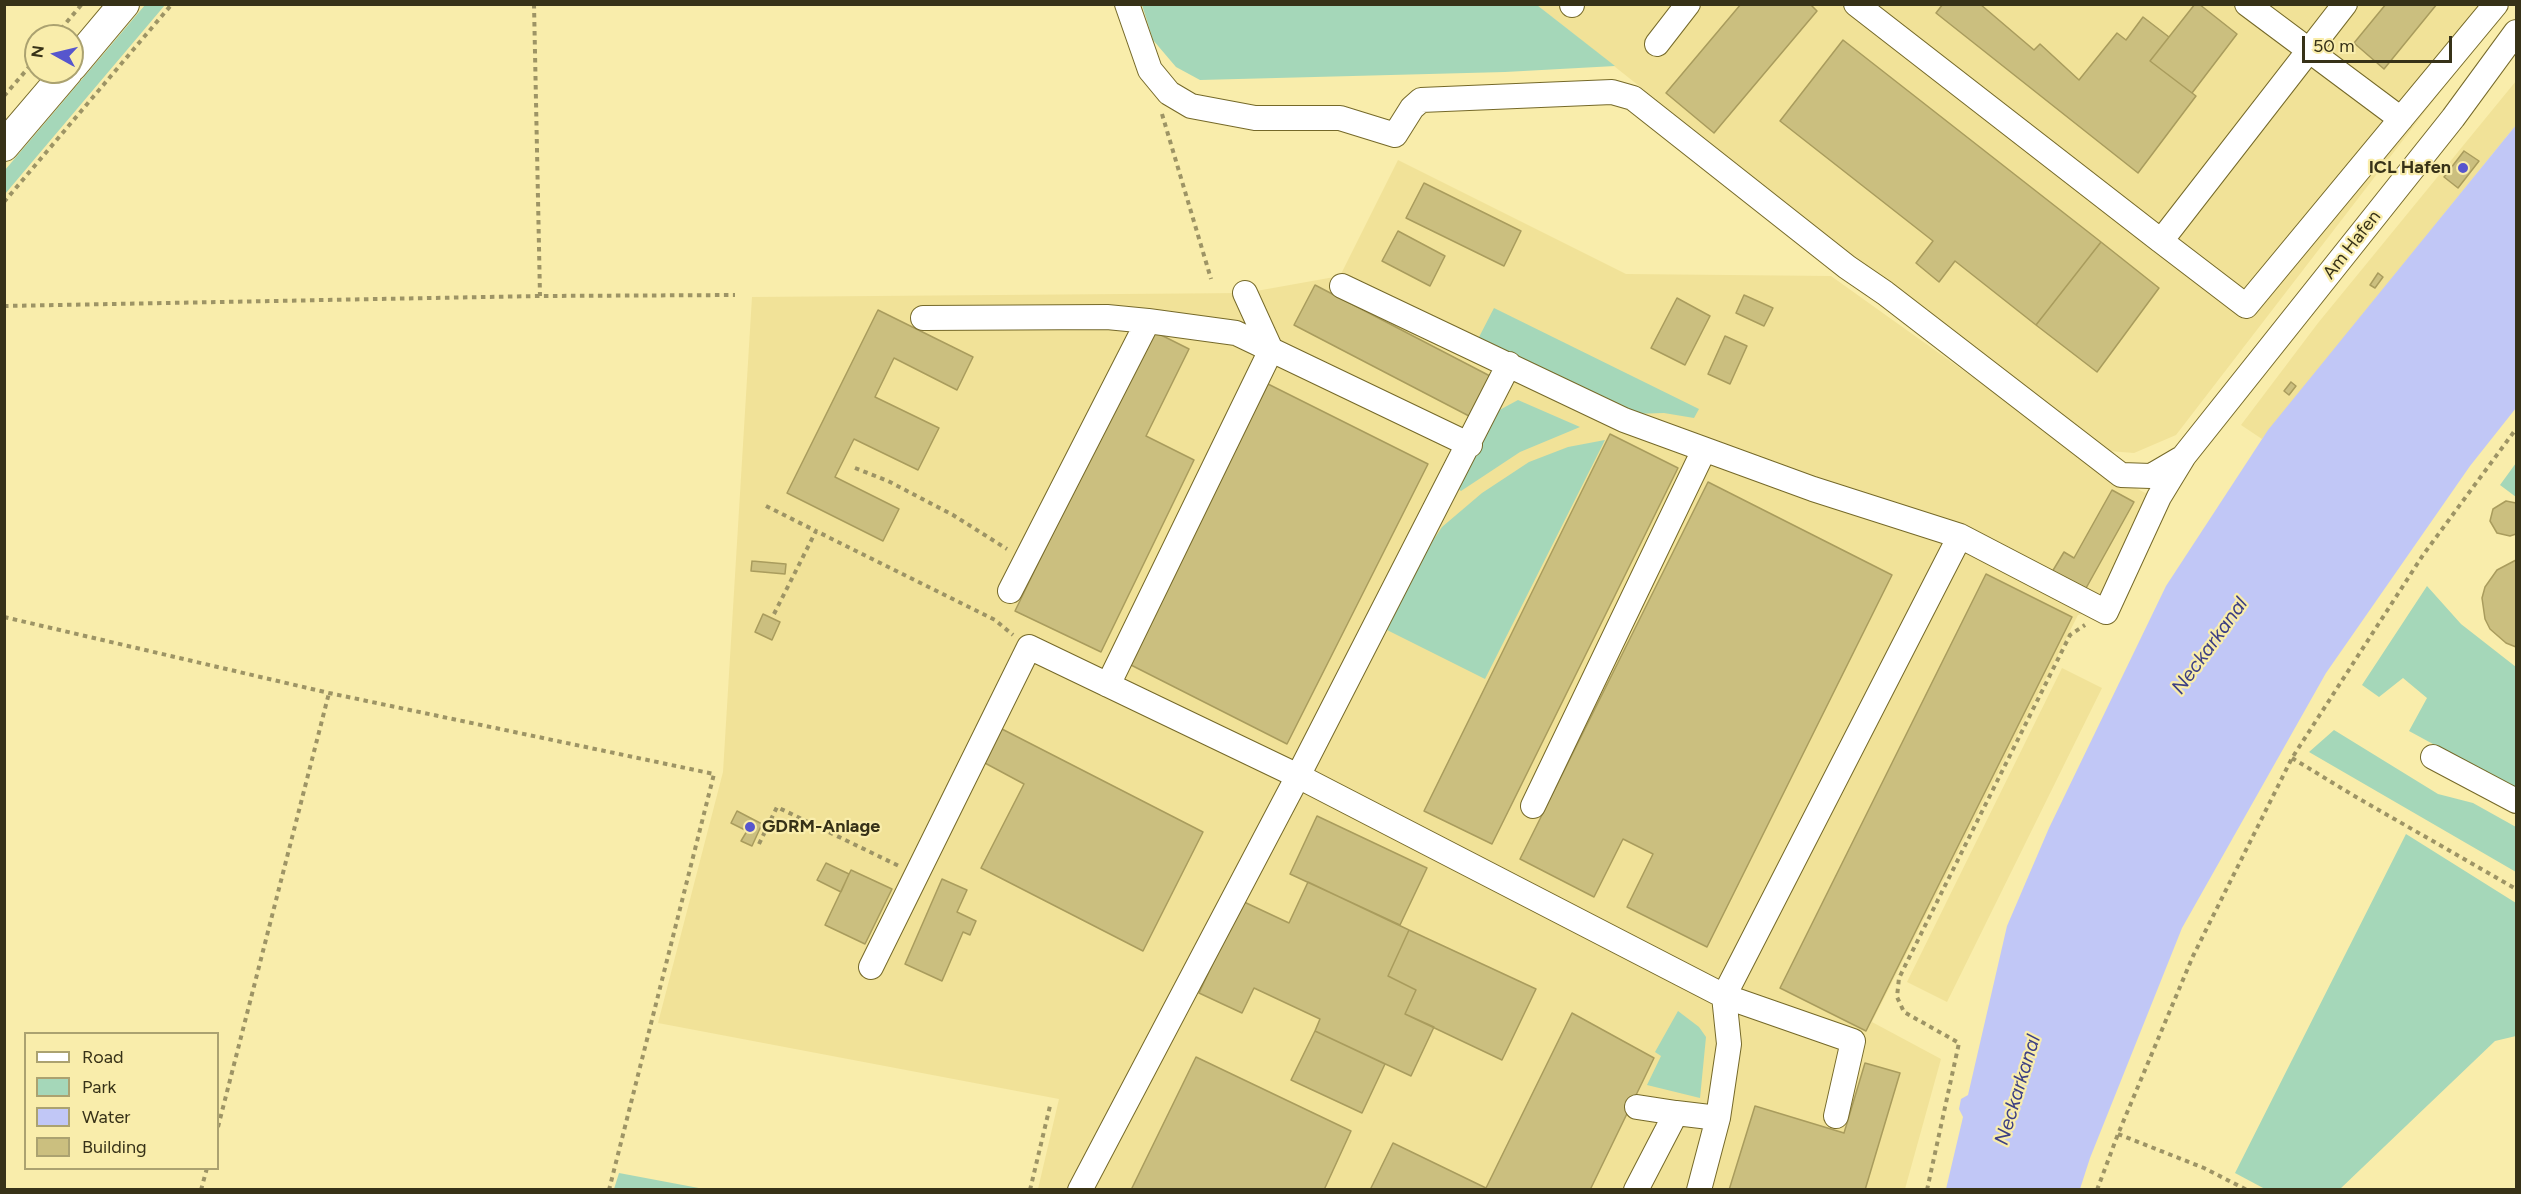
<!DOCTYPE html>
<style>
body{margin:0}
#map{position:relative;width:2521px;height:1194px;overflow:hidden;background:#f9edab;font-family:Figtree,sans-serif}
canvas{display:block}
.frame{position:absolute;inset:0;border:6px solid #373218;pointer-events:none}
.legend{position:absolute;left:24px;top:1032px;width:195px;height:138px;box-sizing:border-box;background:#f9edab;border:2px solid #aba270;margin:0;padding:8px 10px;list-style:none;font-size:18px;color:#373218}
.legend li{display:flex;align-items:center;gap:12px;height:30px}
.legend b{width:30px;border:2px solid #aba270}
.north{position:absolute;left:24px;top:24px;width:60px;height:60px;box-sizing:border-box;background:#f9edab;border:2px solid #aba270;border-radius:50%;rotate:278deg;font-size:16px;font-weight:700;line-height:24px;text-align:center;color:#373218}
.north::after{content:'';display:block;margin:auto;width:21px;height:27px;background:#5756cd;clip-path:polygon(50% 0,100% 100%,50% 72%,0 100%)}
.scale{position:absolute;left:2302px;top:36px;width:150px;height:27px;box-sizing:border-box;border:3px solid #373218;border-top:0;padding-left:8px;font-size:18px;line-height:21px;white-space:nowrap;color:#373218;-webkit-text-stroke:4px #f9edab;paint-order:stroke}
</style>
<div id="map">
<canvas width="2521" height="1194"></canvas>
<div class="frame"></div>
<ul class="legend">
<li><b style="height:8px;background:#fff"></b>Road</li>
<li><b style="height:16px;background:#a5d7b9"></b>Park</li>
<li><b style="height:16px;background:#c1c7f6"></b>Water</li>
<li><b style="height:16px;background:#cbbf7f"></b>Building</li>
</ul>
<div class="north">N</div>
<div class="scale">50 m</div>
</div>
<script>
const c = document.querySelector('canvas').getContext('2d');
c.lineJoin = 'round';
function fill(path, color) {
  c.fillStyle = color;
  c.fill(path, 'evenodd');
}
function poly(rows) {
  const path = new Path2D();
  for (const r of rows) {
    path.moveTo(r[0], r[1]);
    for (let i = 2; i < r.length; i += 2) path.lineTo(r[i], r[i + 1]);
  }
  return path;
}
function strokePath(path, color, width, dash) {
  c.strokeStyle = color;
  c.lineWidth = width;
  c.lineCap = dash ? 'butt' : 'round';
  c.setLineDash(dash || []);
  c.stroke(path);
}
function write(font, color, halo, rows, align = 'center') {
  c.font = font + ' Figtree,sans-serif';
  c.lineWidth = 4.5;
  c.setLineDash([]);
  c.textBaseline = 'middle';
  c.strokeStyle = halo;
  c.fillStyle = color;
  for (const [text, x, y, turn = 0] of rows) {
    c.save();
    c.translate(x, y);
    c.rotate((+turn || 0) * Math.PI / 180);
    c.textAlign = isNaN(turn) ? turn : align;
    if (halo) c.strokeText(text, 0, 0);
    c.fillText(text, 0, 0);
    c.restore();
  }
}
fill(poly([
 [1537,5,2507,5,2176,435,2134,453,2109,451,1851,254],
 [2516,81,2516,125,2262,439,2241,425,2318,323],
 [1398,160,1626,274,1831,276,2107,473,2153,497,2098,610,2078,615,1872,1022,1941,1059,1905,1189,1038,1189,1059,1099,658,1023,723,772,752,297,1245,293,1340,276],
 [2062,668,2102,688,1947,1002,1907,982]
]), '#f1e298');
fill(poly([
 [145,5,165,5,5,194,5,170],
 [1142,5,1537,5,1615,66,1505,72,1200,80,1176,67,1153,40],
 [1494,308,1699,409,1694,418,1664,413,1632,414,1477,341],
 [1518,400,1580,427,1520,452,1461,491,1455,486,1494,413],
 [1605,440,1485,679,1383,628,1414,569,1442,527,1482,493,1529,462,1568,447],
 [2516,463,2516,497,2500,485],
 [2427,586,2461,624,2516,667,2516,789,2409,731,2427,698,2403,678,2379,697,2362,685],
 [2334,730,2438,794,2473,803,2516,827,2516,872,2309,752],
 [2406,834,2516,903,2516,1036,2495,1041,2340,1189,2265,1189,2235,1173],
 [1678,1011,1699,1027,1706,1037,1700,1098,1647,1085,1661,1056,1655,1052],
 [619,1173,704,1189,614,1189]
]), '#a5d7b9');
fill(poly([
 [2516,125,2516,408,2470,466,2326,673,2182,928,2090,1158,2080,1189,1946,1189,1963,1117,1959,1109,1961,1099,1968,1095,2007,926,2049,828,2166,586,2268,430]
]), '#c1c7f6');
const building = poly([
 [1741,4,1810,4,1817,11,1714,133,1666,93,1741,4],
 [1943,4,1980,4,2034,50,2040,44,2079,80,2117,33,2126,40,2143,17,2169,37,2150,61,2196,96,2138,173,1936,13,1943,4],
 [2195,4,2199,4,2237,34,2192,93,2150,61,2195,4],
 [2386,4,2437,4,2384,69,2354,43,2386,4],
 [1843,40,2101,242,2036,325,1955,261,1939,282,1916,263,1933,241,1780,121,1843,40],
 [2464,151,2479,161,2458,188,2444,177,2464,151],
 [1424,183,1521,231,1504,266,1406,218,1424,183],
 [1398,231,1445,256,1430,286,1382,261,1398,231],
 [2101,242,2159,288,2097,372,2036,325,2101,242],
 [2378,273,2383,277,2375,288,2370,285,2378,273],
 [1315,285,1490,376,1469,416,1294,325,1315,285],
 [1744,295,1773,308,1764,326,1736,313,1744,295],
 [1677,298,1710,316,1685,365,1651,348,1677,298],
 [878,310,973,357,957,390,894,358,875,397,939,428,918,470,854,439,835,477,899,509,883,541,787,493,878,310],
 [1151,330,1189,349,1146,436,1194,460,1101,652,1015,611,1151,330],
 [1725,336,1747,346,1730,384,1708,374,1725,336],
 [2291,382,2296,386,2289,395,2284,391,2291,382],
 [1268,384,1428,464,1287,744,1127,663,1268,384],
 [1610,434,1678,468,1492,844,1424,811,1610,434],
 [1708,482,1892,575,1707,947,1627,907,1653,854,1623,839,1594,897,1520,859,1708,482],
 [2112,490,2134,502,2085,590,2052,572,2064,552,2074,558,2112,490],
 [2506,501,2516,503,2516,534,2510,536,2497,533,2490,521,2493,509,2506,501],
 [2516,560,2516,647,2506,643,2490,629,2485,619,2482,598,2485,587,2497,570,2516,560],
 [752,561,786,564,785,574,751,571,752,561],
 [1986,574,2072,617,1866,1031,1780,988,1986,574],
 [763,614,780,622,772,640,755,632,763,614],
 [1000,728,1203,832,1143,951,981,868,1024,784,983,762,1000,728],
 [737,811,762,824,752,846,741,841,747,831,731,823,737,811],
 [1317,816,1427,868,1400,925,1290,874,1317,816],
 [826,863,849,874,841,892,817,880,826,863],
 [851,870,892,889,865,944,825,925,851,870],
 [942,879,967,890,957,912,976,921,970,935,963,932,942,981,905,964,942,879],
 [1308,882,1409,930,1388,976,1416,990,1405,1014,1434,1027,1411,1076,1315,1031,1320,1019,1254,988,1242,1013,1199,993,1242,901,1289,923,1308,882],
 [1409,930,1536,989,1502,1060,1405,1014,1416,990,1388,976,1409,930],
 [1572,1013,1654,1058,1590,1190,1370,1190,1393,1143,1486,1188,1572,1013],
 [1315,1031,1385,1064,1362,1113,1291,1080,1315,1031],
 [1196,1057,1351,1131,1324,1190,1131,1190,1196,1057],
 [1865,1063,1900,1073,1865,1190,1729,1190,1755,1106,1844,1133,1865,1063]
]);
fill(building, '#cbbf7f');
strokePath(building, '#a99c5d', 1.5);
const minor = poly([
 [1127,4,1150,70,1169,93,1191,106,1255,118,1340,118,1395,135,1412,108,1421,100,1612,92,1633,98,1847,267,1885,293,2121,475,2151,476,2180,459],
 [1572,4,1572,5],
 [1856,4,2161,241],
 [2247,4,2401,119],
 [2345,4,2161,241,2246,306,2496,4],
 [1657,44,1688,4],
 [1342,286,1624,420,1813,489,1960,536,2106,612,2159,497,2184,456,2453,118,2516,32],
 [1245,293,1271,350],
 [923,318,1107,317,1148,321],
 [1010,591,1148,321,1236,333,1470,445],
 [1108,685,1271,350],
 [2433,757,2516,801],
 [1533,806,1704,450],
 [871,967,1029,647,1298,776,1724,996,1853,1041,1836,1116],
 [1637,1107,1676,1113],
 [1080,1190,1298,776,1509,364],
 [1636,1190,1676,1113,1718,1118],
 [1699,1190,1718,1118,1729,1044,1724,996,1960,536]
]);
const major = poly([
 [72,66,124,4],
 [4,146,67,72]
]);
strokePath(minor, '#756929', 26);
strokePath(major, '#756929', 32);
strokePath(poly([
 [534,4,540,296],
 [55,36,82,4],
 [4,96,36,59],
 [1162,114,1211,279],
 [4,202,172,4],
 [4,306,540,296,735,295],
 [855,468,888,481,953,515,1007,549],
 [766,506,816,531],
 [774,614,816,531,995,620,1013,635],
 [4,617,329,693,714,774,609,1190],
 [2292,758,2351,794,2516,889],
 [759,844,777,807,899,866],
 [218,1127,329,693],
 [2118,1134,2204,1168,2247,1190],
 [201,1190,207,1168],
 [1030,1190,1050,1106],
 [1927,1190,1959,1043,1904,1012,1897,997,1899,978,2070,635,2085,625],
 [2097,1190,2118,1134,2193,956,2292,758,2423,555,2516,429]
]), '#9d9465', 4, [4.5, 4.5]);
strokePath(minor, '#fff', 24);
strokePath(major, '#fff', 30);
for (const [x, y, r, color] of [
 [2463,168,6,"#5756cd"],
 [750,827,6,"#5756cd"]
]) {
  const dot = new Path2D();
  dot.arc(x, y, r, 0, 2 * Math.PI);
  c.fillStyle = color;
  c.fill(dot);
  strokePath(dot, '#f9edab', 2);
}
write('bold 18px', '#373218', '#f9edab', [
 ["ICL Hafen",2451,168],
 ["GDRM-Anlage",762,827,"left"]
], 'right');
write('18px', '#373218', '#f9edab', [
 ["Am Hafen",2352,245,-52]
]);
write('italic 20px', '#3c3f83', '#f9edab', [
 ["Neckarkanal",2210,646,-54],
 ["Neckarkanal",2018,1090,-73]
]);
</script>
